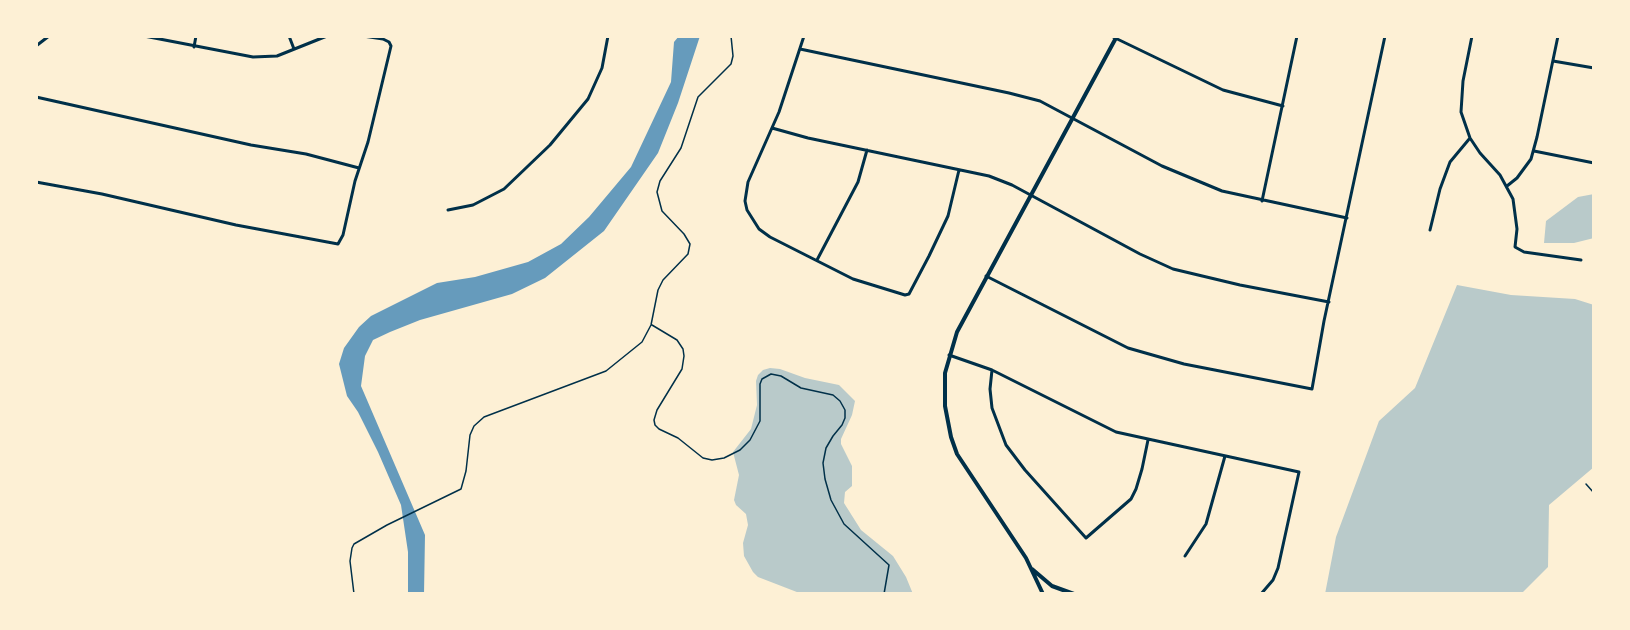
<!DOCTYPE html>
<style>
body{margin:0}
#map{position:relative;width:1630px;height:630px;overflow:hidden;background:#fdf0d5;font-family:Spectral,serif}
canvas{display:block}
.frame{position:absolute;inset:0;border:38px solid #fdf0d5;pointer-events:none}
</style>
<div id="map">
<canvas width="1630" height="630"></canvas>
<div class="frame"></div>
</div>
<script>
const c = document.querySelector('canvas').getContext('2d');
c.lineJoin = 'round';
function fill(path, color) {
  c.fillStyle = color;
  c.fill(path, 'evenodd');
}
function poly(rows) {
  const path = new Path2D();
  for (const r of rows) {
    path.moveTo(r[0], r[1]);
    for (let i = 2; i < r.length; i += 2) path.lineTo(r[i], r[i + 1]);
  }
  return path;
}
function strokePath(path, color, width, dash) {
  c.strokeStyle = color;
  c.lineWidth = width;
  c.lineCap = dash ? 'butt' : 'round';
  c.setLineDash(dash || []);
  c.stroke(path);
}
fill(poly([
 [1594,194,1594,238,1574,243,1544,243,1546,221,1578,197],
 [1457,285,1511,295,1575,299,1594,305,1594,467,1549,505,1548,567,1521,594,1325,594,1336,537,1379,421,1415,388],
 [770,368,780,369,805,378,839,385,855,401,852,415,841,439,841,444,852,466,852,486,845,492,844,503,861,530,893,556,906,577,913,594,802,594,758,577,753,572,744,556,743,543,748,525,746,514,736,505,734,500,739,475,733,452,751,429,757,405,756,381,758,375,763,370]
]), '#b9caca');
fill(poly([
 [679,36,700,36,678,103,658,153,604,231,545,278,512,294,420,320,390,332,373,340,365,356,361,386,425,535,424,594,408,594,408,552,401,505,378,452,358,412,347,396,339,364,344,348,359,327,371,316,437,283,475,277,528,262,561,244,589,217,631,167,671,82,674,42]
]), '#669bbc');
strokePath(poly([
 [652,325,677,340,683,349,684,356,682,369,657,410,654,420,655,425,659,429,678,438,703,458,712,460,724,458,740,450,750,440,760,421,760,384,762,379,771,374,781,376,801,388,833,395,840,401,845,410,845,418,842,425,833,436,826,448,823,463,825,479,831,500,844,524,889,565,884,594],
 [354,594,350,561,352,548,354,544,387,525,461,489,466,471,470,435,474,426,484,417,606,371,642,342,651,325,658,290,663,280,688,254,690,244,684,234,662,211,657,192,660,181,681,148,698,97,731,64,733,56,731,36]
]), '#003049', 1.5);
strokePath(poly([
 [1586,484,1594,493]
]), '#003049', 1.5);
strokePath(poly([
 [144,36,253,57,277,56,327,36],
 [289,36,294,49],
 [804,36,779,112,748,182,745,201,747,210,759,229,770,237,853,279,905,295,909,294,929,256,948,216,959,170],
 [1111,36,1223,90,1283,106],
 [1472,36,1463,81,1461,112,1470,138,1480,153,1500,175,1513,199,1517,229,1515,247,1524,252,1581,260],
 [36,46,49,36],
 [194,47,196,36],
 [800,49,1009,93,1040,101,1162,166,1222,191,1347,218],
 [1553,61,1594,68],
 [36,97,251,145,306,154,359,168],
 [772,128,808,138,989,176,1012,185,1140,254,1173,269,1240,285,1329,302],
 [1534,151,1594,163],
 [36,182,102,194,236,225,338,244,343,235,355,181,368,142,391,46,389,42,383,39,363,36],
 [1507,186,1517,178,1531,159,1537,137,1558,36],
 [1262,201,1297,36],
 [448,210,473,205,504,189,550,145,588,99,602,68,608,36],
 [1430,230,1440,189,1450,162,1470,138],
 [817,260,858,182,867,150],
 [986,276,1128,348,1184,364,1312,389,1324,321,1385,36],
 [949,355,992,370,1116,432,1299,472,1278,568,1273,580,1261,594],
 [992,370,990,389,992,408,1006,445,1025,470,1086,538,1131,499,1136,489,1142,469,1148,440],
 [1185,556,1206,524,1225,456]
]), '#003049', 3);
strokePath(poly([
 [1032,569,1052,586,1074,594],
 [1043,594,1026,558,957,454,951,437,945,406,945,373,957,332,1117,36],
 [1074,594,1095,594]
]), '#003049', 4);
</script>
